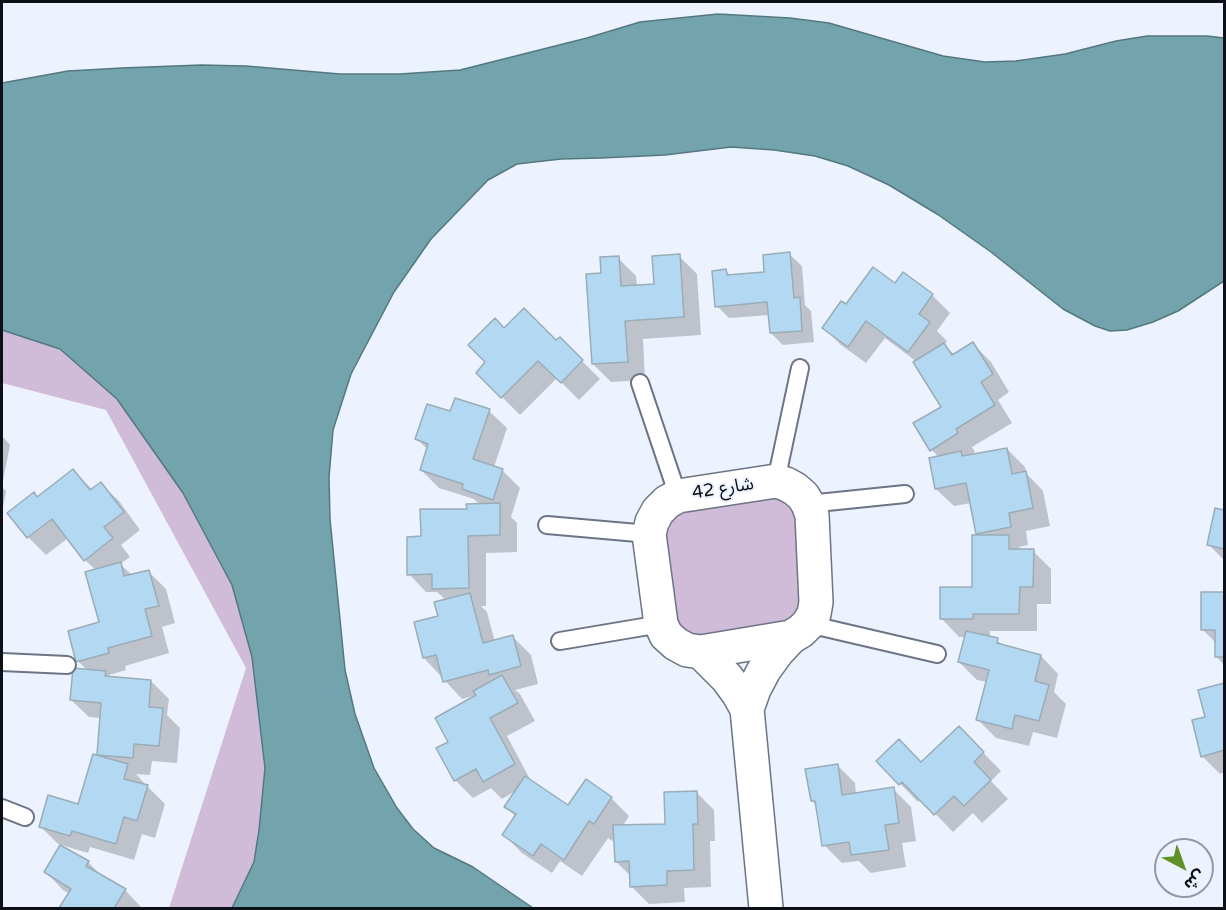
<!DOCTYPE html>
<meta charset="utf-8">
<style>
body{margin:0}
#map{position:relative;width:1226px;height:910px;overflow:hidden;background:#edf3fe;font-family:"Varela Round","Noto Sans Arabic",sans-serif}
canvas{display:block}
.frame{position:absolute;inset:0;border:3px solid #0d1117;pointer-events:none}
.north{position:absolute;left:1154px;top:838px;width:60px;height:60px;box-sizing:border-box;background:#edf3fe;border:2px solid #9399a2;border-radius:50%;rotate:139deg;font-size:16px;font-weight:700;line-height:24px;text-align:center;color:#0d1117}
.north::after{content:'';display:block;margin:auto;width:21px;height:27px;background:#5e9028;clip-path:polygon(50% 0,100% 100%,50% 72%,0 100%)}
</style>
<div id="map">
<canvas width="1226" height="910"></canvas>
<div class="frame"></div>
<div class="north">ش</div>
</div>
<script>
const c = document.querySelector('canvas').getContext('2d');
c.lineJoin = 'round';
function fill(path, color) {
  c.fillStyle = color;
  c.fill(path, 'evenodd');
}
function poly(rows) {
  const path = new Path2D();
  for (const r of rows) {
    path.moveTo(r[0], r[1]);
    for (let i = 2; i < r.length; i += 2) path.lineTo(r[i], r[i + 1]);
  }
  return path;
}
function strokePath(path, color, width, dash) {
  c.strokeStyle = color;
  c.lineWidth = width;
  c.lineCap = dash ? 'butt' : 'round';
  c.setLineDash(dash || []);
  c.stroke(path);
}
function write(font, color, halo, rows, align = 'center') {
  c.font = font + ' "Varela Round","Noto Sans Arabic",sans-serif';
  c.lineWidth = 4.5;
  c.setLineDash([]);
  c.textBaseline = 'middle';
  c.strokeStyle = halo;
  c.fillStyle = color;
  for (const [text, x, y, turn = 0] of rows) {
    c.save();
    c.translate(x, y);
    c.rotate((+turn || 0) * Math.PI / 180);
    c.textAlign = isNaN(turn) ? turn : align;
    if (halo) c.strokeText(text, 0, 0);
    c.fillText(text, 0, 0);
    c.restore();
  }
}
fill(poly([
 [2,330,60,349,117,399,183,493,232,585,252,657,265,768,259,830,254,862,232,908,169,908,246,668,106,410,2,383],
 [774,496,785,500,793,508,796,521,804,600,794,623,697,636,686,634,677,626,665,531,676,511]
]), '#d0bbd9');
const water = poly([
 [718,14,790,18,829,23,943,56,985,62,1016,61,1065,54,1116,41,1147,36,1207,36,1224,38,1224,281,1178,311,1153,322,1127,330,1110,331,1095,326,1063,309,991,252,937,214,889,185,848,166,815,156,774,150,731,147,665,155,601,158,561,159,517,164,488,180,431,239,394,292,351,374,333,430,329,477,330,519,345,670,355,714,374,768,397,808,413,829,434,848,473,867,533,908,232,908,254,862,259,830,265,768,252,657,232,585,183,493,117,399,60,349,2,330,2,83,68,71,122,68,201,65,246,66,340,74,400,74,460,70,587,38,640,22,718,14]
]);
fill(water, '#73a4ad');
strokePath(water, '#547880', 1.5);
fill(poly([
 [789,254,802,266,805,305,811,311,814,342,783,345,771,333,770,315,729,318,717,306,726,271,731,276,766,273],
 [679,256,697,274,701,335,643,339,645,380,611,382,593,364,603,274,618,258,636,276,637,286,655,285],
 [903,274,932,295,950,313,937,331,947,341,944,345,955,355,973,344,991,362,1009,392,998,400,1012,423,972,447,975,452,967,457,1007,449,1025,467,1026,473,1043,491,1050,526,1026,531,1028,545,1019,547,1023,551,1033,551,1051,569,1051,604,1037,604,1037,631,990,631,990,638,997,640,1004,647,1041,656,1058,674,1054,692,1066,704,1057,738,1033,732,1029,746,996,738,978,720,987,682,977,680,959,662,966,637,959,637,942,619,974,588,980,536,977,534,971,503,954,506,936,489,939,457,932,450,943,407,917,362,885,338,866,363,841,345,824,328,846,306,895,285],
 [505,330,556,343,560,339,600,379,579,400,557,378,520,415,478,373,487,362],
 [489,411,507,428,494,467,502,470,520,488,511,517,517,523,517,552,486,553,486,606,481,606,487,612,495,642,513,637,531,655,538,684,515,690,520,694,535,721,507,736,532,783,568,807,586,781,611,798,629,816,622,827,667,825,696,792,714,810,715,841,710,841,711,887,684,888,685,902,649,904,631,886,631,876,616,862,615,837,612,841,608,838,582,876,560,861,552,873,522,853,504,835,516,817,506,806,517,790,502,799,491,788,473,798,455,780,450,742,477,695,462,699,424,658,446,600,437,592,426,592,409,574,422,538,468,510,480,505,474,499,439,488,421,470,428,450,417,439,451,413],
 [2,436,10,445,2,486],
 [73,471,93,490,101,484,119,501,140,530,121,545,130,557,120,564,132,575,148,571,166,589,175,623,162,627,169,653,125,666,126,670,109,675,111,678,151,681,169,699,167,715,180,728,177,763,152,761,150,775,136,774,145,784,145,786,147,786,165,804,155,838,142,834,134,860,90,847,88,853,58,844,40,826,79,806,102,758,98,754,101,718,89,717,71,700,87,670,78,661,101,623,96,570,85,560,68,538,46,555,28,537,9,513,38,498],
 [2,487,6,491,2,513],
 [1216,510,1224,511,1224,560,1208,544],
 [1203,594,1224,594,1224,665,1216,656,1216,643,1202,629],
 [1224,685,1224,772,1220,774,1202,756,1207,718,1200,691],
 [959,728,1001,771,991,781,1008,799,982,823,973,813,953,832,921,799,918,802,878,761,922,764],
 [837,765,855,783,856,794,893,789,911,807,916,841,902,843,906,867,871,873,859,861,842,863,824,845,818,807,812,801],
 [88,862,103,877,125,890,142,908,61,908,70,894,63,890,46,872]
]), '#0003');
const building = poly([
 [790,252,794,298,800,297,802,331,770,333,767,302,715,307,712,271,726,269,727,275,764,272,763,255,790,252],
 [680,254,684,317,625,321,628,362,592,364,586,274,601,273,600,257,619,256,621,286,654,284,652,256,680,254],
 [873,267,895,283,903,272,933,294,919,314,930,322,908,352,866,321,848,347,822,328,841,301,846,304,873,267],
 [524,308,556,340,560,337,583,360,561,383,538,361,501,398,476,373,485,362,468,345,495,318,504,328,524,308],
 [973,342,993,374,981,382,995,405,956,429,958,433,930,451,913,423,941,407,913,362,944,343,952,355,973,342],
 [455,398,490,409,473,459,503,469,493,500,462,489,463,484,420,470,428,444,415,439,427,404,450,411,455,398],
 [1007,448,1012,474,1026,471,1033,508,1009,513,1011,527,976,534,966,483,935,489,929,458,961,451,962,456,1007,448],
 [73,469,90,490,101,482,124,512,104,527,113,538,84,561,52,519,27,538,7,513,34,492,37,497,73,469],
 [500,503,500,535,468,536,469,588,432,589,432,574,407,575,407,537,421,536,420,509,467,509,466,504,500,503],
 [1215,508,1224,510,1224,549,1207,545,1215,508],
 [972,535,1009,535,1009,549,1034,549,1033,587,1020,587,1019,614,973,614,973,619,940,619,940,587,972,587,972,535],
 [121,562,124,576,149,570,159,606,145,609,152,636,108,648,109,653,76,662,68,631,99,622,85,572,121,562],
 [1201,592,1224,592,1224,657,1215,657,1215,630,1201,630,1201,592],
 [470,593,483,643,513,635,521,666,489,675,488,670,443,682,436,655,423,658,414,622,438,616,434,602,470,593],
 [966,631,998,638,997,643,1041,655,1035,681,1049,685,1039,721,1015,715,1012,729,976,720,989,670,958,662,966,631],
 [73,668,106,671,105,676,151,680,149,707,163,708,159,746,134,744,133,758,97,755,101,703,70,700,73,668],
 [502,675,518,703,490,718,515,764,483,782,476,769,454,781,436,748,448,742,435,718,476,695,473,691,502,675],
 [1224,683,1224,750,1201,757,1192,720,1205,717,1198,690,1224,683],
 [959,726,984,752,974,762,991,780,964,806,954,796,934,815,902,782,899,785,876,761,899,739,921,762,959,726],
 [93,754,128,764,124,779,148,785,137,821,124,817,116,844,72,831,70,836,39,827,48,795,78,804,93,754],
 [838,764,842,795,894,787,899,823,885,825,889,850,851,855,849,842,822,846,815,801,811,801,805,769,838,764],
 [525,776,568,805,586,779,612,797,594,824,589,821,564,860,541,844,533,856,502,835,516,814,504,807,525,776],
 [697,791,698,824,693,824,694,870,667,871,667,885,630,887,629,861,615,862,613,825,665,824,664,792,697,791],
 [60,845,89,861,86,866,126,889,114,908,59,908,71,889,44,872,60,845]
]);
fill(building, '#b3d9f2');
strokePath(building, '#99acb8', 1.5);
const lane = poly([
 [640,383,678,496],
 [776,481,800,368],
 [808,504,905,494],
 [547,525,649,534],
 [808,624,937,654],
 [560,641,661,624],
 [2,662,67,665],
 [2,808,25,817]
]);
const street = poly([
 [776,481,786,484,795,489,803,496,808,504,812,515,816,602,814,614,808,624,801,631,791,637,701,652,687,650,676,644,666,635,661,624,649,534,652,522,658,511,667,502,678,496,776,481],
 [701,652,727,678,738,693,747,709,766,908],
 [747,709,754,689,764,670,777,652,791,637]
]);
strokePath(lane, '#6c7585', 20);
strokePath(street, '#6c7585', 36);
strokePath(lane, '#fff', 16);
strokePath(street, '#fff', 33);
write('18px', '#0d1117', '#edf3fe', [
 ["شارع 42",723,489,-9]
]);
</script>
